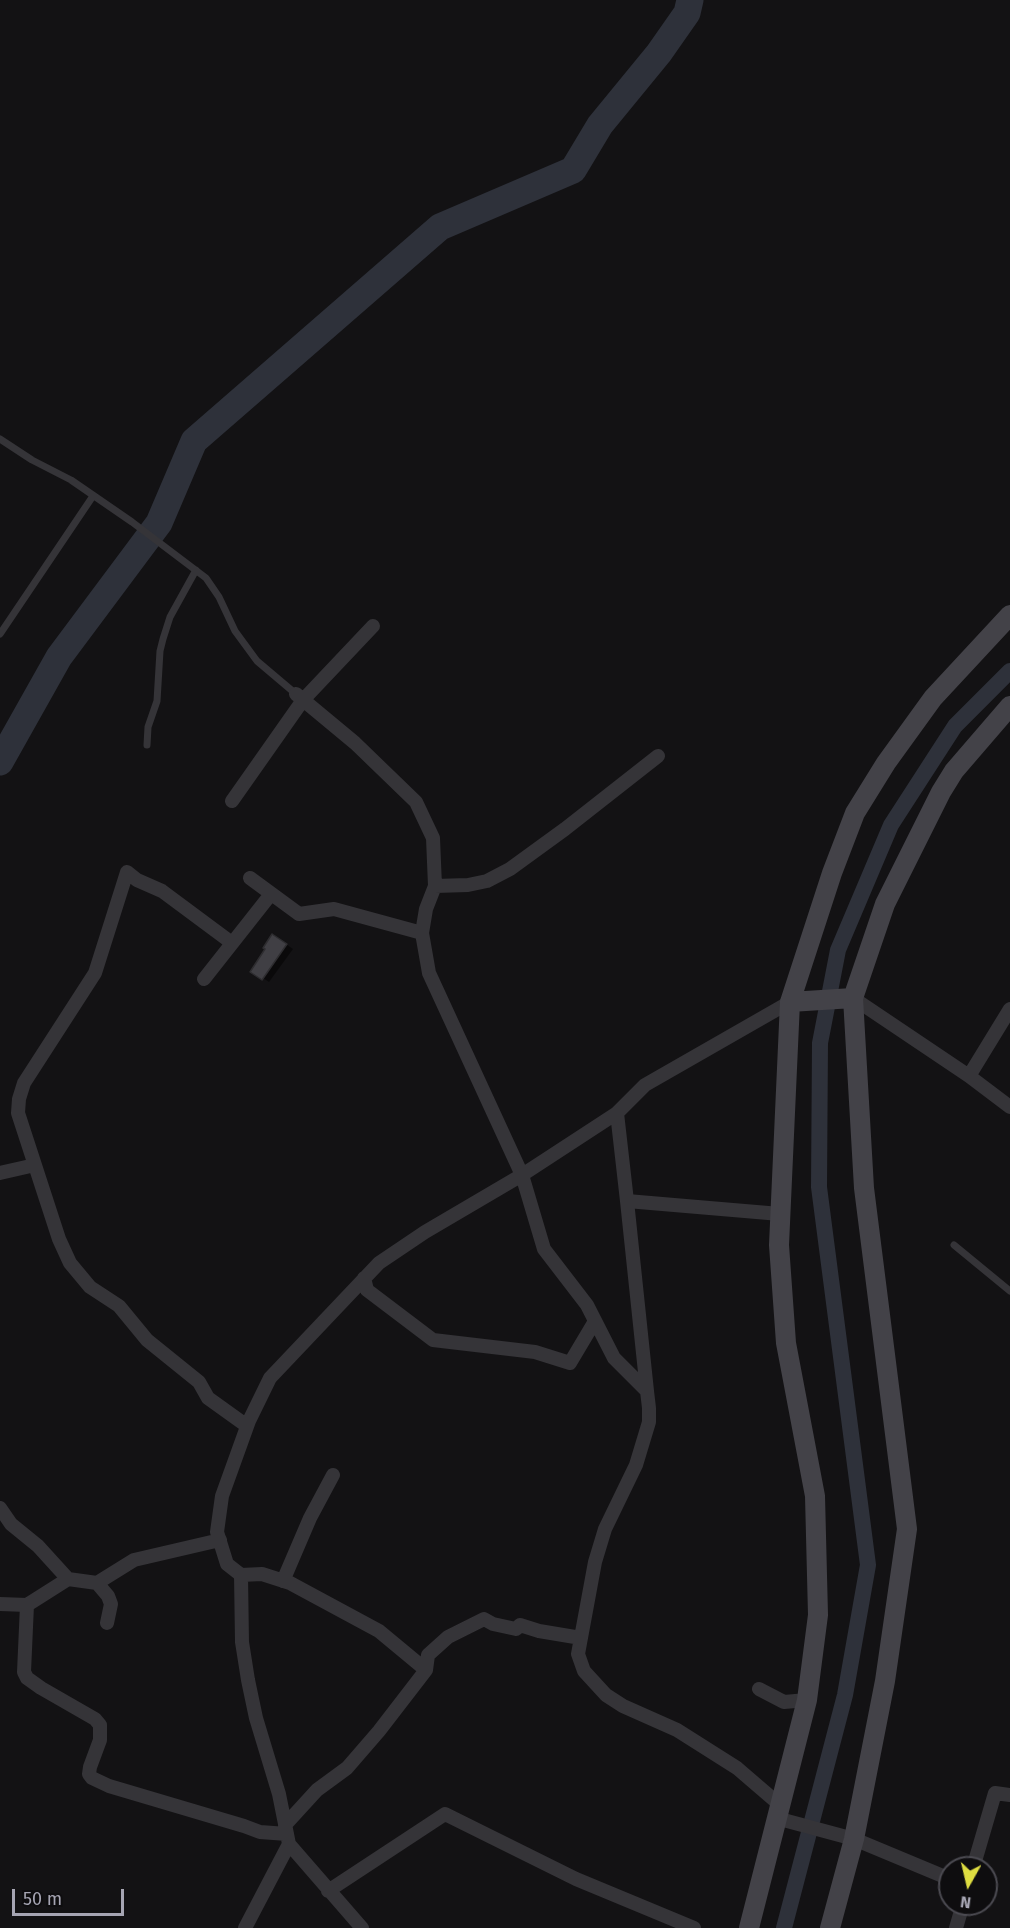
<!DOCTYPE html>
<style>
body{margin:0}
#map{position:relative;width:1010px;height:1928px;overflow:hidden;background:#131214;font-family:"Fira Sans",sans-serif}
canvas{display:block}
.north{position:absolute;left:938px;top:1856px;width:60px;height:60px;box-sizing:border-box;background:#0e0d0f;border:2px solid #4b4a51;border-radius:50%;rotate:188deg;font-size:16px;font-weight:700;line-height:24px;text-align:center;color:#a6a5b3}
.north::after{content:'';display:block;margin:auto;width:21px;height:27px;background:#dedd41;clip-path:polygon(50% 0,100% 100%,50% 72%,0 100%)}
.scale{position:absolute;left:12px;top:1889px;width:112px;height:27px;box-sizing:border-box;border:3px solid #a6a5b3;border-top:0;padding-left:8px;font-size:18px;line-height:21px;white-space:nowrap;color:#a6a5b3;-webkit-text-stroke:4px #0e0d0f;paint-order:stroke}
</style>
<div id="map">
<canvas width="1010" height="1928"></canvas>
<div class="north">N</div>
<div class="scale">50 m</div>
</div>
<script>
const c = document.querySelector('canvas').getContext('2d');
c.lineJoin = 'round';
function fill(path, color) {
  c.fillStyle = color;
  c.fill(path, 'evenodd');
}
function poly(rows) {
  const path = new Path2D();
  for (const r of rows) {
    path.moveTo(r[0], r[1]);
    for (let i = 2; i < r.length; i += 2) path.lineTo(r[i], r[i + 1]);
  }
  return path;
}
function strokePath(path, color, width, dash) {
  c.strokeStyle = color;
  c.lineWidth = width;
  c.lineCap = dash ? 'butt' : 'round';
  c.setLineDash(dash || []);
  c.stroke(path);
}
fill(poly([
 [280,940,293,949,269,982,263,978]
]), '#0007');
strokePath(poly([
 [784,1928,845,1695,868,1565,819,1187,820,1043,838,950,891,825,955,726,1010,671]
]), '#2e313a', 16);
strokePath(poly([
 [0,762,59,657,159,523,194,441,440,227,573,170,600,125,659,53,687,13,690,0]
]), '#2e313a', 27);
const building = poly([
 [272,934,287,944,262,980,250,972,265,949,263,948,272,934]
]);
fill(building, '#403f44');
strokePath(building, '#2e2d30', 1.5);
strokePath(poly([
 [0,439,32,460,71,480,132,522,206,578,219,597,235,631,257,661,296,694],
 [0,634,93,496],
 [147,745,148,727,157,701,160,651,163,639,170,617,196,570],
 [954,1245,1010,1291]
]), '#353438', 7);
strokePath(poly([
 [296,694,355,743,416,802,433,838,435,886,426,909,422,933,429,973,522,1175,617,1113,645,1085,790,1002],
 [232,801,303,700,373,626],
 [250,878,299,914,334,909,422,933],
 [435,886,468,885,487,881,510,869,565,829,658,756],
 [232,943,162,891,137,880,127,872,95,973,24,1083,19,1099,18,1113,59,1239,70,1263,90,1287,119,1306,147,1340,199,1382,208,1398,247,1426],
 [204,979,271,894],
 [853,998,969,1076,1010,1107],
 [969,1076,1010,1009],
 [617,1113,627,1201,780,1214],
 [0,1173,35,1165],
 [627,1201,647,1391],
 [364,1278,367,1290,433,1340,535,1352,570,1363,595,1321],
 [0,1508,11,1524,38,1546,68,1579,97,1583],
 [241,1575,262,1574,290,1583,379,1631,426,1670],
 [283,1581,310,1518,333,1475],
 [0,1604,27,1605,68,1579],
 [27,1605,24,1672,27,1678,41,1688,95,1719,100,1725,100,1740,90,1767,89,1774,92,1778,109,1786,244,1826,260,1832,287,1834],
 [107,1623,111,1604,108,1596,97,1583,134,1560,220,1540],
 [759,1689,784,1702,807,1700],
 [776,1818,854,1839,950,1879],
 [285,1825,317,1790,347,1768,379,1731,426,1670,428,1655,448,1637,484,1619,493,1624,516,1629,520,1625,539,1631,581,1638],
 [289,1844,362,1928],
 [973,1868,995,1793,1010,1795],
 [328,1891,445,1814,576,1879,694,1928],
 [245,1928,289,1844,279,1794,256,1718,248,1680,242,1642,241,1575,227,1564,217,1532,222,1496,249,1421,270,1378,379,1263,425,1232,522,1175,544,1249,587,1305,614,1358,647,1391,649,1408,649,1422,636,1465,605,1529,595,1562,578,1654,584,1671,606,1695,623,1706,677,1730,737,1768,780,1805],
 [956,1928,963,1904]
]), '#353438', 14);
strokePath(poly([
 [790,1002,853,998],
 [749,1928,807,1700,818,1615,815,1496,786,1343,779,1245,790,1002,832,873,855,813,886,763,933,698,1010,615],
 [830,1928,854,1839,885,1681,907,1529,864,1188,853,998,885,904,941,792,954,771,1010,706]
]), '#434248', 20);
</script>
